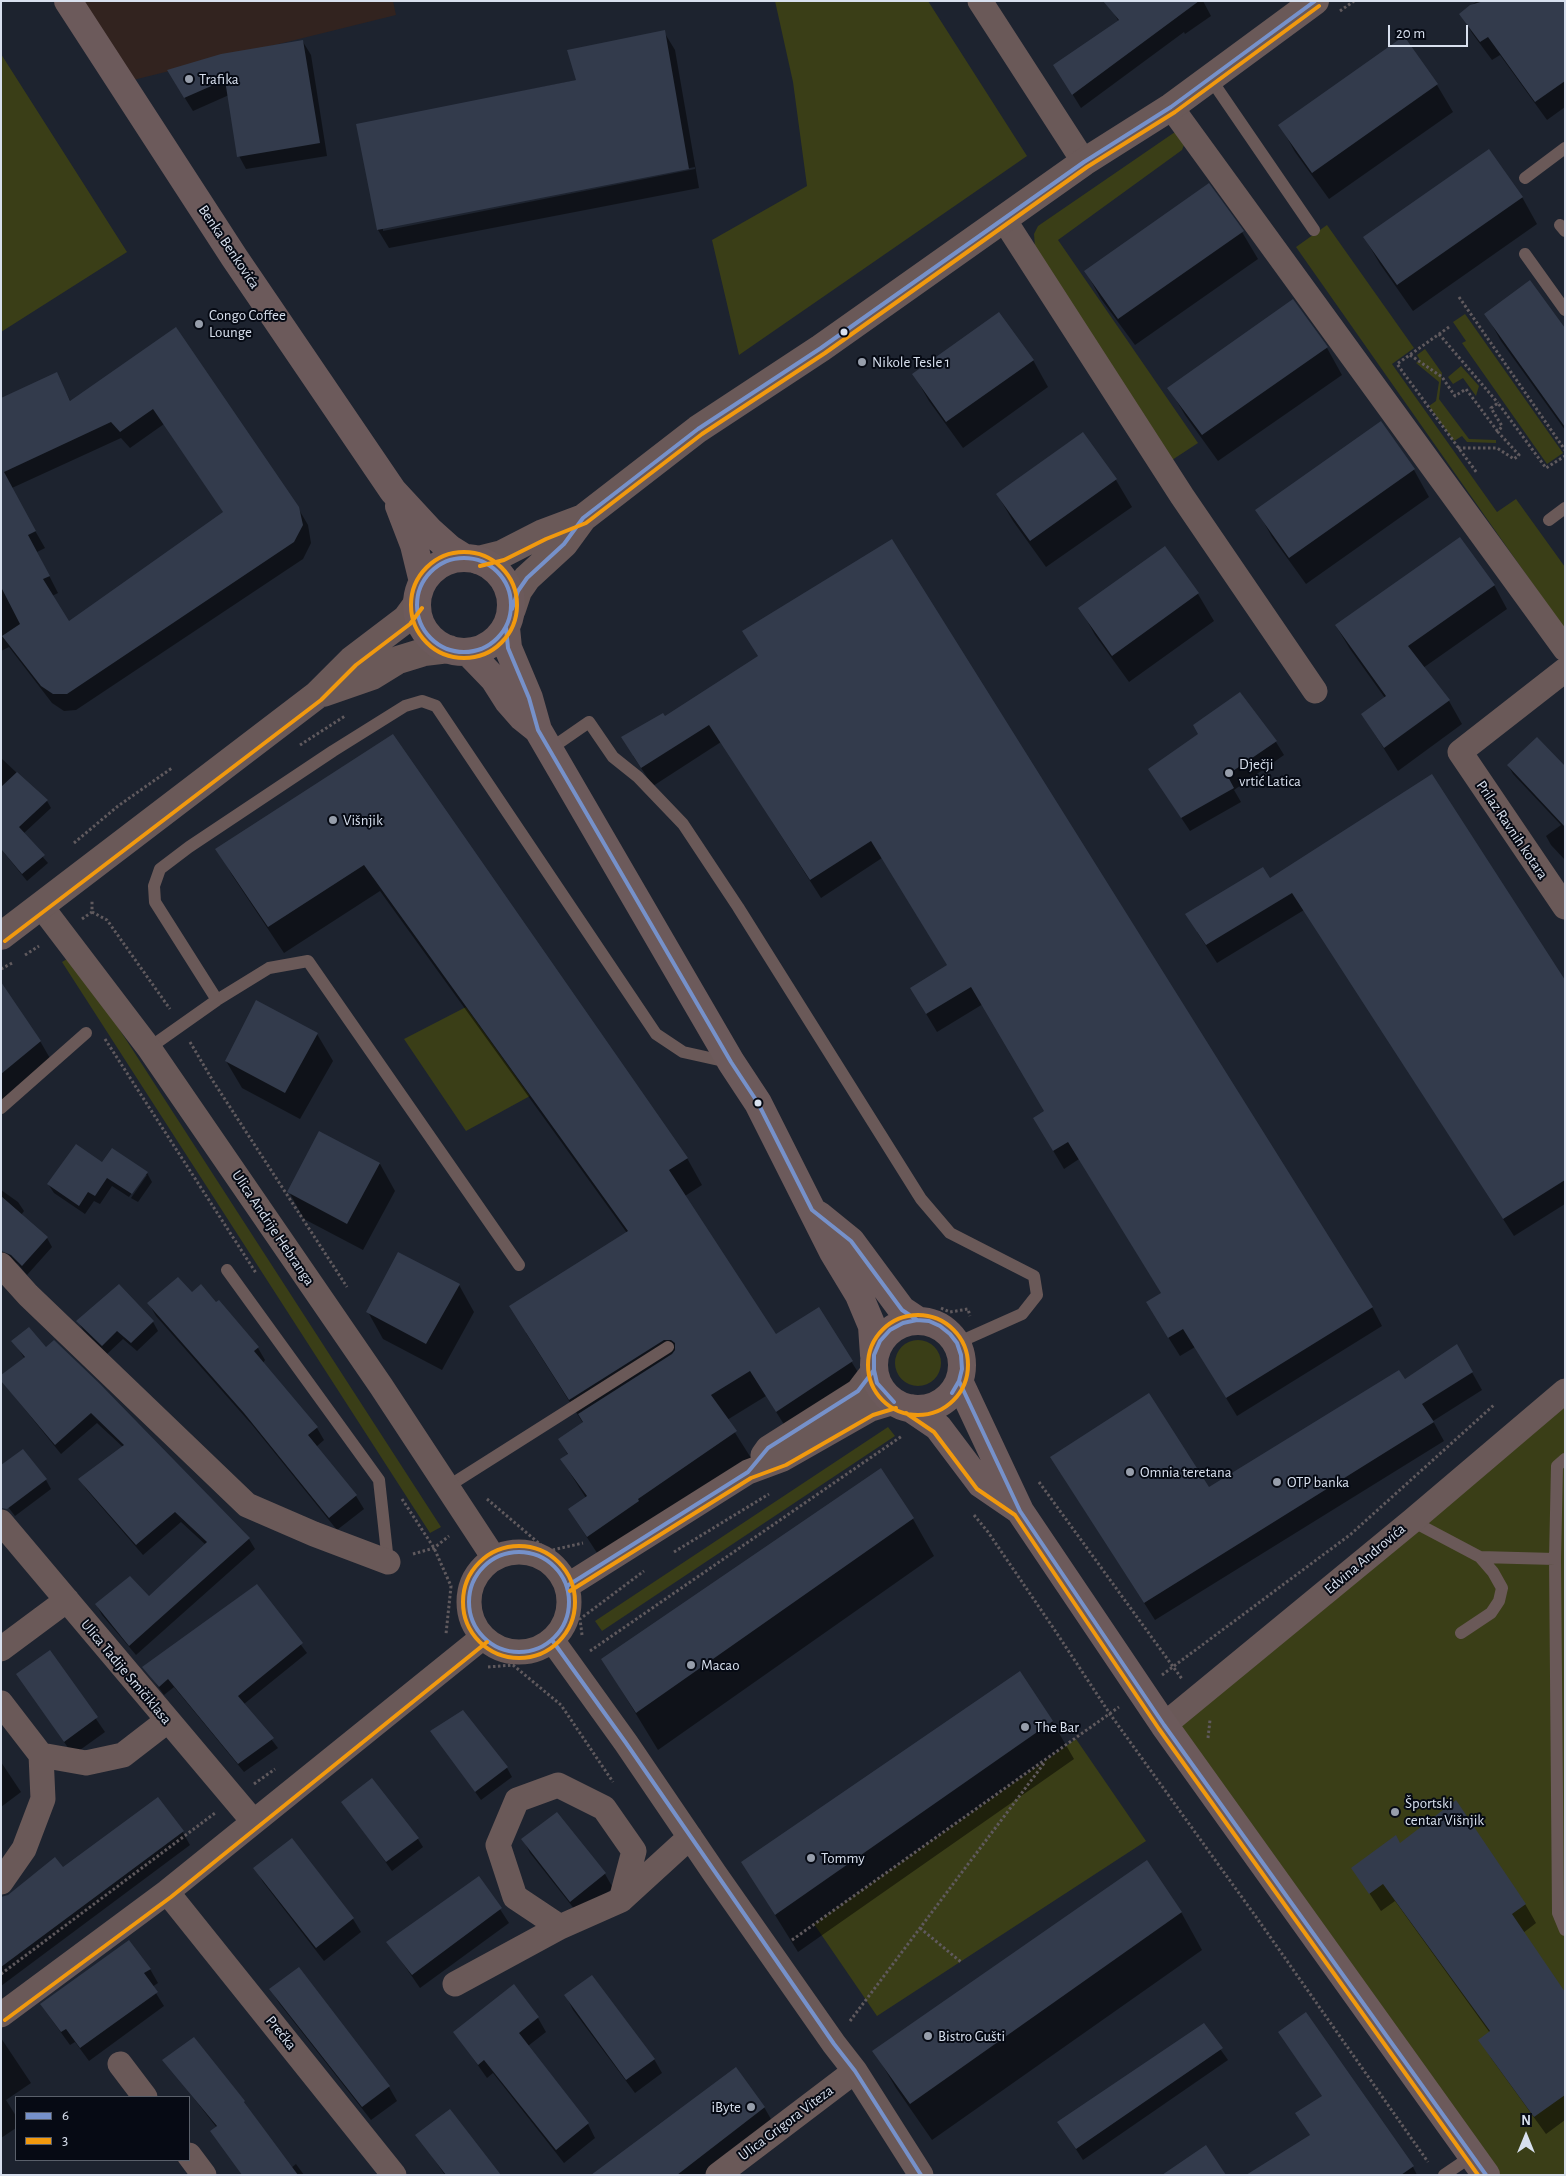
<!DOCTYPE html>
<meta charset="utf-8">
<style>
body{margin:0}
#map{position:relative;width:1566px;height:2176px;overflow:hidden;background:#1d232f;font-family:"Alegreya Sans",sans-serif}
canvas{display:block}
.frame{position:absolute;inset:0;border:2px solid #d8e0ee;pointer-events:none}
.legend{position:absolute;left:15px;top:2096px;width:175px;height:65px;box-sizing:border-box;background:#060a14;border:1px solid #5a606b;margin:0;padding:6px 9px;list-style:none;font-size:15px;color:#d8e0ee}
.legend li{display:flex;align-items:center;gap:10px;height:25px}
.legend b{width:25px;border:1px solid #5a606b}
.north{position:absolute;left:1501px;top:2111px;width:50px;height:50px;-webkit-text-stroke:4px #060a14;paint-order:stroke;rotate:0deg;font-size:14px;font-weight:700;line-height:20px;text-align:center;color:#d8e0ee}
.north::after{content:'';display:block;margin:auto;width:18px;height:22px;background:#d8e0ee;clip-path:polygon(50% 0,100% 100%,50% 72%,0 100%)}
.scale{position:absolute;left:1388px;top:25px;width:80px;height:22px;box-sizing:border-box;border:2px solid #d8e0ee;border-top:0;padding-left:6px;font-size:15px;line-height:18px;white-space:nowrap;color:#d8e0ee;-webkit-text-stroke:4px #060a14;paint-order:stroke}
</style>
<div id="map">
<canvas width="1566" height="2176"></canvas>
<div class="frame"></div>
<ul class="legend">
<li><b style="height:6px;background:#7691ca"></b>6</li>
<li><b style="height:6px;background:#f1990e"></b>3</li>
</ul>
<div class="north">N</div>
<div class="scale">20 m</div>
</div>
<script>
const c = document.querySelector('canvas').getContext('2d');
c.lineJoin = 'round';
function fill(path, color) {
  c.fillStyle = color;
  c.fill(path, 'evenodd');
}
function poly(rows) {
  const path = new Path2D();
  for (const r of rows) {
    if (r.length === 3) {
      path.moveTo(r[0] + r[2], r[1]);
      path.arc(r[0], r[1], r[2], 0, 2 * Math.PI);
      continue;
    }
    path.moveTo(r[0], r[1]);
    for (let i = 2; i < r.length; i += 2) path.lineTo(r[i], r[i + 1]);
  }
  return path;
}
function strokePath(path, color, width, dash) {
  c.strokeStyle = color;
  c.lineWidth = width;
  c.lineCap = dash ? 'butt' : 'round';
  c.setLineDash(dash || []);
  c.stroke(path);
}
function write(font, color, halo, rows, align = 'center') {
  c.font = font + ' "Alegreya Sans",sans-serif';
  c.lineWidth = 4;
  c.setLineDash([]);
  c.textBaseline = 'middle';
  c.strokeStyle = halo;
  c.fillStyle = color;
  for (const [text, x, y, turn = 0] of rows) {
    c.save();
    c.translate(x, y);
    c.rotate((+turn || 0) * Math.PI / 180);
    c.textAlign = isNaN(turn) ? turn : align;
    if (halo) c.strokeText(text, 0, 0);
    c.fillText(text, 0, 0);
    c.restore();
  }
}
fill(poly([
 [68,1,393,1,396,15,121,83]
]), '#32231f');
fill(poly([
 [775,1,928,1,1027,156,739,355,712,240,807,186,793,82],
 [1,54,127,252,1,332],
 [1175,132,1184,145,1182,150,1058,240,1198,443,1172,460,1035,247,1034,234,1038,226],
 [1327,225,1414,348,1392,364,1497,512,1516,499,1565,567,1565,630,1296,247],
 [1465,314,1563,453,1547,464,1462,343,1466,341,1453,322],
 [1425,349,1442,373,1439,399,1469,439,1496,440,1496,443,1467,442,1462,436,1454,441,1429,406,1436,401,1439,382,1416,363,1420,360,1417,355],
 [1461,366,1479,386,1476,396,1463,378,1453,384,1448,377],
 [72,956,441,1527,430,1533,62,962],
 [466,1007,530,1096,466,1131,404,1039],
 [918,1363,23],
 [1565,1402,1565,2175,1486,2175,1164,1725],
 [888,1427,895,1436,602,1631,595,1621],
 [1076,1739,1146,1841,877,2016,814,1924]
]), '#3a3e17');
fill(poly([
 [1123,1,1203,1,1211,16,1185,34,1184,32,1081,108,1063,79,1119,22,1112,10],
 [1477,1,1548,1,1565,10,1565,107,1547,120,1500,55,1492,60,1472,33,1461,14],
 [664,32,675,50,699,188,389,248,378,230,357,125,577,80],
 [695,167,695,169,383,231,383,228],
 [1404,38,1437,85,1453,112,1329,199,1295,152,1280,125],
 [303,42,311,55,327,156,246,169,239,156,229,95,193,111,176,84],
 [1522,197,1537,224,1413,311,1380,264,1364,237],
 [1242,232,1258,259,1135,345,1101,299,1086,272],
 [1486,314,1565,330,1565,430,1501,341],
 [176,328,298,508,308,525,311,543,303,559,76,710,64,711,52,703,9,647,1,651,1,518,22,508,45,548,37,552,58,593,52,596,69,623,224,513,164,424,130,448,121,438,1,493,1,400,56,374,71,402],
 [1327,348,1342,375,1218,461,1185,415,1169,388],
 [1033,360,1048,387,963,448,929,401,914,375],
 [1381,423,1414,470,1429,497,1306,584,1272,537,1257,510],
 [1082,433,1116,480,1132,507,1046,567,1013,521,997,494],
 [1165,547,1198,594,1214,621,1129,682,1095,635,1080,608],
 [1494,585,1507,609,1423,668,1449,701,1462,724,1398,771,1362,714,1385,698,1350,649,1336,626],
 [759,657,1372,1307,1382,1326,1237,1416,1195,1347,1180,1356,1158,1321,1162,1294,1079,1159,1064,1169,1045,1137,1045,1112,983,1004,937,1032,922,1007,948,966,882,858,821,898,721,742,653,786,633,756,664,718],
 [1240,693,1276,742,1284,755,1234,790,1241,802,1190,831,1158,783,1199,735],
 [393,736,687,1158,702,1185,685,1196,776,1335,818,1309,868,1388,792,1437,766,1396,727,1420,751,1458,603,1562,569,1510,586,1498,561,1459,568,1455,559,1439,583,1423,526,1333,627,1233,380,891,284,953,232,875,217,849],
 [1,758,47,801,51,808,23,834,48,863,27,881,1,849],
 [1508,765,1565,768,1565,860,1551,845,1546,836,1561,825,1513,774],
 [1269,880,1565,982,1565,1204,1514,1236,1304,910,1217,963,1197,932],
 [1,991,40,1041,51,1060,1,1102],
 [317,1034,333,1061,300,1119,242,1088,226,1061],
 [319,1133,380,1164,395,1191,363,1250,304,1219,289,1192],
 [102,1163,147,1173,152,1182,138,1202,131,1198,147,1175,144,1175,129,1197,112,1186,100,1204,94,1201,85,1214,54,1193,48,1184],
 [1,1190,18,1202,24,1211,21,1215,47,1238,52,1247,27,1275,18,1264,1,1256],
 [459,1285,474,1312,442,1370,383,1339,368,1312],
 [119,1286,153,1322,158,1331,137,1351,123,1339,107,1354,83,1330,78,1321],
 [191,1294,216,1304,258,1348,265,1360,263,1363,317,1428,324,1440,316,1447,356,1496,364,1509,337,1530,253,1426,156,1316,149,1304],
 [13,1341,45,1349,249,1539,255,1549,136,1655,102,1615,96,1604,149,1598,206,1545,181,1522,143,1555,86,1489,80,1479,123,1447,97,1423,61,1454,1,1380,25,1359],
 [1457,1346,1482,1390,1433,1421,1444,1441,1155,1620,1062,1475,1208,1488,1405,1380],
 [46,1480,51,1489,15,1516,1,1498],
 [913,1519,934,1556,658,1750,603,1660],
 [256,1585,307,1653,244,1704,278,1748,244,1772,174,1687,164,1695,144,1667],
 [50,1652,105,1732,73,1755,18,1675],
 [1052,1721,1074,1759,798,1952,742,1862],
 [432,1732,507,1768,512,1777,481,1800],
 [1,1762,21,1792,1,1807],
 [343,1803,418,1839,423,1847,392,1871],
 [182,1831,190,1845,1,1986,1,1899,62,1869],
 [523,1839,605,1874,613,1888,579,1915,530,1853],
 [1400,1845,1525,1904,1536,1923,1523,1933,1565,1994,1565,2120,1546,2134,1491,2058,1480,2040,1490,2033,1395,1901,1381,1911,1353,1868],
 [255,1868,353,1919,361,1932,324,1961,263,1882],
 [479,1877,509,1923,420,1988,388,1942],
 [1181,1912,1202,1950,932,2140,896,2088,874,2051],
 [299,1968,389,2087,397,2101,371,2120,279,2003,271,1990],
 [150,1969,158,1983,152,1987,164,2006,89,2061,75,2042,70,2045,41,2005],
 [566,1996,654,2059,662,2073,635,2093,573,2010],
 [538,2018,546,2032,528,2046,588,2124,595,2138,564,2163,493,2073,487,2078,454,2032],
 [1203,2025,1228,2060,1083,2160,1066,2134],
 [1,2038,31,2083,6,2100,16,2116,16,2128,1,2138],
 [194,2039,244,2102,291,2168,296,2164,304,2175,242,2175,217,2128,164,2060],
 [764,2107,775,2126,711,2175,593,2175],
 [1297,2114,1413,2167,1417,2175,1248,2175,1311,2136],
 [417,2135,499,2175,445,2175]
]), '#0007');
fill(poly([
 [1103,1,1199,1,1072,95,1053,65,1119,20],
 [1484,1,1565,1,1565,81,1535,102,1488,37,1480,42,1459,14,1470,5],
 [665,30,689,169,377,230,356,124,576,80,567,50],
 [1404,36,1438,84,1312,173,1278,125],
 [303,40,320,143,237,157,225,80,184,98,167,70,221,54],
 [1489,149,1523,197,1397,285,1363,237],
 [1209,183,1244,231,1118,319,1084,271],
 [1530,280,1565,328,1565,427,1484,314],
 [1293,299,1328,347,1202,435,1167,388],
 [999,312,1034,360,946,422,912,374],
 [176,327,299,507,303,525,294,542,67,694,53,694,41,686,2,636,20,624,1,587,1,398,57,372,70,401],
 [153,409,223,512,69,621,43,579,50,576,28,535,36,531,4,472,111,422,120,432],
 [1381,421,1415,469,1289,558,1255,510],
 [1083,432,1117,479,1030,541,996,494],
 [1460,537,1495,585,1408,646,1450,700,1384,748,1361,714,1386,696,1335,625],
 [892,539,1373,1307,1226,1398,1183,1329,1168,1338,1146,1302,1161,1293,1068,1142,1053,1151,1033,1118,1044,1111,971,987,926,1014,910,988,947,965,871,841,810,880,709,725,641,768,621,737,663,713,665,716,758,656,742,631],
 [1165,546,1199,593,1112,656,1078,608],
 [1240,692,1277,741,1227,775,1234,788,1181,818,1148,769,1198,734,1193,725],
 [393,734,688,1158,669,1170,776,1334,819,1307,853,1361,776,1412,750,1371,711,1395,737,1431,638,1499,639,1501,587,1537,568,1509,587,1496,560,1459,568,1454,558,1439,583,1422,578,1414,672,1354,675,1350,675,1343,671,1340,664,1340,569,1400,509,1306,628,1231,364,865,268,927,215,849],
 [1537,737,1565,766,1565,827,1507,765],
 [17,772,48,800,19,827,45,855,22,874,1,849,1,787],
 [1432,774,1565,980,1565,1180,1503,1219,1292,893,1206,945,1185,914,1263,867,1270,878],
 [1,982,41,1041,1,1074],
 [256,1000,318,1033,285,1093,225,1061],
 [319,1131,380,1163,347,1224,287,1192],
 [76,1144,102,1162,112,1148,148,1172,132,1194,107,1178,95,1196,88,1192,79,1206,47,1184],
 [1,1196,48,1237,22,1266,11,1255,1,1251],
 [398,1252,460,1284,426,1344,366,1312],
 [178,1277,192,1292,201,1284,216,1302,219,1300,259,1347,254,1351,318,1427,308,1435,357,1495,329,1518,244,1413,147,1303],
 [119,1284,154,1321,131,1343,117,1331,102,1346,76,1321],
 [29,1327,46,1347,54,1340,100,1384,250,1538,129,1646,95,1604,130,1576,149,1596,207,1542,175,1512,136,1545,78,1479,124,1445,91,1413,55,1445,1,1381,1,1375,25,1357,11,1341],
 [1457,1344,1473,1372,1422,1404,1434,1422,1144,1603,1050,1457,1149,1393,1209,1487,1399,1370,1405,1379],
 [23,1449,47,1479,7,1509,1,1508,1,1465],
 [881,1468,914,1518,636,1713,601,1659],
 [257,1584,303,1643,238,1696,274,1738,238,1764,168,1679,159,1687,142,1667],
 [50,1650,98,1717,64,1742,16,1674],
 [1020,1671,1053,1721,775,1915,741,1862],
 [463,1710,508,1767,475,1792,430,1731],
 [372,1778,419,1838,386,1862,341,1802],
 [158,1797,184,1831,1,1967,1,1897,8,1895,55,1857,63,1867],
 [1456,1800,1526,1904,1512,1914,1565,1992,1565,2095,1534,2117,1478,2040,1490,2031,1383,1884,1369,1894,1351,1868,1396,1835,1400,1843],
 [557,1812,606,1873,570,1902,521,1839],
 [292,1838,354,1918,316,1948,253,1868],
 [1147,1860,1182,1912,910,2104,872,2051],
 [479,1876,502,1908,412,1975,386,1942],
 [129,1940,151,1969,144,1973,158,1992,80,2048,66,2029,61,2032,40,2004],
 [299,1967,390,2086,362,2107,269,1989],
 [592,1975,655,2059,626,2080,564,1995],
 [514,1984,539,2017,519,2033,589,2123,556,2150,484,2060,478,2065,453,2032],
 [1306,2012,1414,2166,1401,2175,1246,2175,1310,2135,1295,2113,1322,2096,1278,2032],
 [1204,2023,1223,2048,1076,2149,1057,2122],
 [194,2037,245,2101,244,2102,298,2175,242,2175,210,2131,217,2126,162,2060],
 [736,2067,765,2107,677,2175,591,2175],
 [450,2109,501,2175,446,2175,415,2135],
 [1206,2145,1226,2175,1162,2175]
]), '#333b4c');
strokePath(poly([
 [1340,11,1354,1],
 [1459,297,1565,450],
 [1449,327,1397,364,1477,473],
 [1439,334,1498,403],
 [1410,355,1442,377,1455,396,1466,389,1498,432],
 [1458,448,1497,448,1514,459,1519,455,1498,432,1502,426,1491,408,1498,403,1546,468,1565,456],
 [300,745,345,716],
 [74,843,118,806,172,768],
 [92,912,107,920,170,1009],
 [82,919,92,912,92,901],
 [25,955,39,946],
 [1,969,14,962],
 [105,1039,256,1273],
 [190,1042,213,1081,347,1287],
 [941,1308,950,1312,968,1309,970,1316],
 [1039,1482,1182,1679],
 [402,1499,434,1548,451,1586,446,1634],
 [487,1499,548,1551,583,1543],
 [974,1515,988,1532,1054,1629,1110,1714,1259,1921,1428,2162],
 [674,1552,769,1494],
 [413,1554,434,1548,449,1536],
 [582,1635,580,1619,644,1571],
 [590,1651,902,1436],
 [488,1667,513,1665,561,1705,613,1782],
 [1162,1675,1351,1534,1495,1404],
 [1208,1738,1210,1720],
 [254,1784,275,1769],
 [920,1928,961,1962],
 [792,1940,1119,1707],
 [1,1974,215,1813],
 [850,2021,1045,1762]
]), '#605a5e', 3, [2.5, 2.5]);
strokePath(poly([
 [1210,78,1314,230],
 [1525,178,1565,148],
 [1560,225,1565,231],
 [1525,254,1565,310],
 [1549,520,1565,508],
 [550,749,589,722,613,757,638,777,683,824,738,907,921,1199,950,1233,1034,1276,1037,1295,1022,1314,957,1343],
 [217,1000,155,902,154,886,160,869,189,847,333,751,405,706,422,701,436,706,656,1034,683,1052,728,1062],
 [149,1048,217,1000,269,968,308,961,519,1265],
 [1,1108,86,1033],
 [227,1270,379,1480,388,1562],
 [1565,1459,1557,1466,1555,1559,1558,1913,1565,1930],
 [447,1487,668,1347],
 [1412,1521,1480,1557,1555,1559],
 [1461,1633,1491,1613,1499,1601,1502,1588,1493,1572,1480,1557],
 [1444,2175,1472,2156]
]), '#6a5958', 12);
strokePath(poly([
 [980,1,1084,162],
 [1171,107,1565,649],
 [1003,218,1182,496,1315,691],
 [1565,670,1460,752,1565,907],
 [41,906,149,1048,381,1386,494,1558],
 [1,1265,28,1295,247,1505,314,1534,388,1562],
 [763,1455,768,1448,858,1391,874,1370],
 [1,1522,253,1821],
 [519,1602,50],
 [567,1586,748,1472,783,1459,871,1409,894,1402],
 [552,1640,626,1743,715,1874,834,2044,855,2071,921,2175],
 [1,1649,67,1600],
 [1,1703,41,1755,43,1799,24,1849,1,1882],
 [1164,1725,1412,1521,1565,1391],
 [41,1755,86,1763,123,1755,167,1721],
 [167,1892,394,2175],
 [560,1927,515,1897,498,1845,517,1800,558,1785,604,1808,634,1851,621,1900],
 [455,1984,560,1927,621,1900,690,1837],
 [1,2015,167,1892,483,1637],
 [120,2064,145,2097],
 [189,2155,204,2175],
 [718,2175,855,2071]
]), '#6a5958', 25);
strokePath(poly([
 [478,560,502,554,543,533,583,518],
 [512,609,518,591,527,578,564,544,583,518,698,429,821,348,1084,162,1171,107,1315,1],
 [323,693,372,676,398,660,424,652,449,649],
 [1,936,317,695,352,660,406,619,417,604]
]), '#6a5958', 28);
strokePath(poly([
 [68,1,234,257,393,491,430,531,449,548,465,558],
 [399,506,414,545,423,582],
 [464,605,47],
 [506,628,508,648,529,698,538,730,731,1062,758,1103,833,1252,859,1295,872,1326,874,1355],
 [468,652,494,679,508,701,522,717,537,729],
 [819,1215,851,1241,902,1310,917,1320],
 [918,1365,44],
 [959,1381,1020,1511,1164,1725,1486,2175],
 [910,1408,938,1427,981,1484,1019,1510]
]), '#6c5a5b', 28);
strokePath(poly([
 [464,605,47],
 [512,609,518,591,527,578,564,544,583,518,698,429,821,348,1084,162,1171,107,1315,1],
 [506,628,508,648,529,698,538,730,731,1062,758,1103,812,1210,851,1241,902,1310,917,1320],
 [959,1381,1020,1511,1164,1725,1486,2175],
 [952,1393,959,1381,962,1369,961,1355],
 [894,1402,877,1383,874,1370,874,1355,880,1341,890,1330,903,1323,917,1320,929,1321,940,1326,950,1334,957,1343,961,1355],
 [519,1602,50],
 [567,1586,748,1472,768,1448,858,1391,874,1370],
 [552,1640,626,1743,834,2044,855,2071,921,2175]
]), '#7691ca', 4);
strokePath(poly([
 [464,605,53],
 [480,566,504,560,546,539,586,523,702,434,825,353,1087,167,1175,112,1319,6],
 [5,941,321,700,356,665,410,624,422,608],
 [918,1365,50],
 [906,1413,934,1432,977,1489,1015,1515,1159,1729,1478,2175],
 [519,1602,56],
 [570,1591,751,1478,786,1465,873,1415,896,1408],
 [5,2020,171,1897,487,1642]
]), '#f1990e', 4);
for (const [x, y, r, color] of [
 [189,79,5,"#979eab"],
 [199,324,5,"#979eab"],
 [844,332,4.5,"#d8e0ee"],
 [862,362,5,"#979eab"],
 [1229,773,5,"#979eab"],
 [333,820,5,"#979eab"],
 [758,1103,4.5,"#d8e0ee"],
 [1130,1472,5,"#979eab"],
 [1277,1482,5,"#979eab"],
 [691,1665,5,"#979eab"],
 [1025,1727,5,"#979eab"],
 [1395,1812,5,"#979eab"],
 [811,1858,5,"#979eab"],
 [928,2036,5,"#979eab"],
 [751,2107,5,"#979eab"]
]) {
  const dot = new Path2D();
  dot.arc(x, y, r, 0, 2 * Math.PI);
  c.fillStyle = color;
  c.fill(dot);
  strokePath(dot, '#060a14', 2);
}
write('15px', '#d8e0ee', '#060a14', [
 ["Trafika",199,79],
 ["Congo Coffee",209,315],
 ["Lounge",209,332],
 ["Nikole Tesle 1",872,362],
 ["Dječji",1239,764],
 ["vrtić Latica",1239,781],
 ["Višnjik",343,820],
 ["Omnia teretana",1140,1472],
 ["OTP banka",1287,1482],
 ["Macao",701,1665],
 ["The Bar",1035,1727],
 ["Športski",1405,1803],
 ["centar Višnjik",1405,1820],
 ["Tommy",821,1858],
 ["Bistro Gušti",938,2036],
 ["iByte",741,2107,"right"]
], 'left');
write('15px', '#d8e0ee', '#060a14', [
 ["Benka Benkovića",229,247,56],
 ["Prilaz Ravnih kotara",1512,830,56],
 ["Ulica Andrije Hebranga",273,1228,56],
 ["Edvina Androvića",1365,1559,-40],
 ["Ulica Tadije Smičiklasa",126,1672,50],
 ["Prečka",281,2033,51],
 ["Ulica Grigora Viteza",786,2123,-37]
]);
</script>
